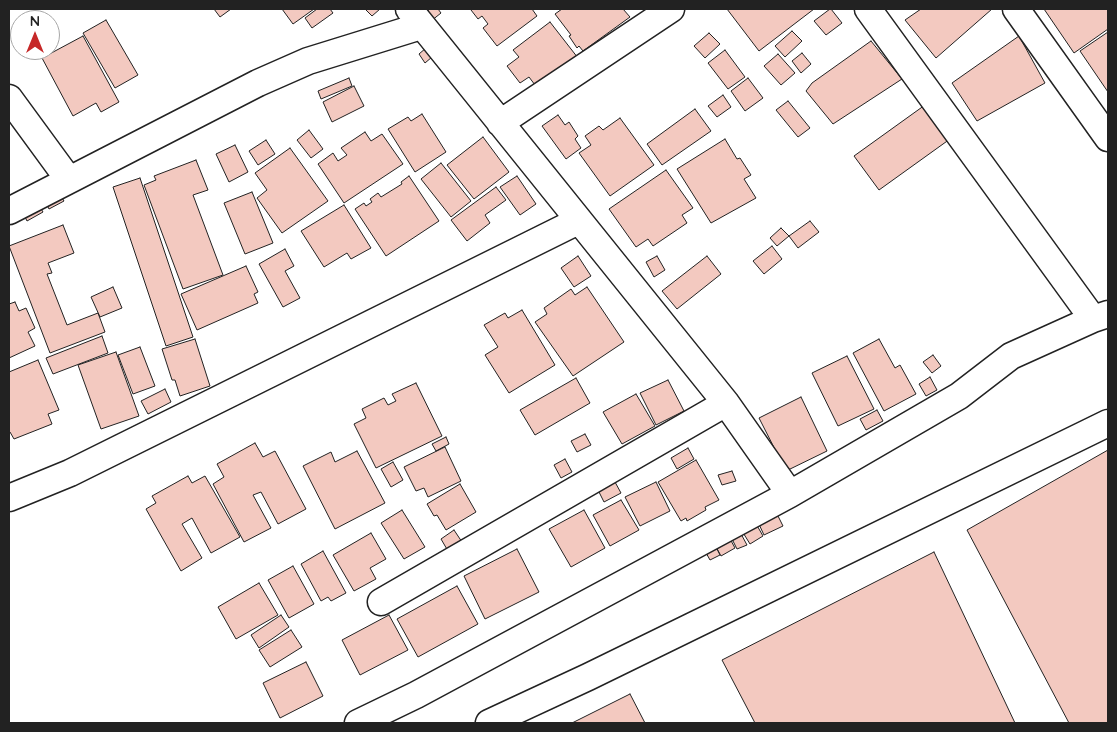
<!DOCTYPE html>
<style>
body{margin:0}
#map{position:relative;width:1117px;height:732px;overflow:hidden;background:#fff;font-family:Quicksand,sans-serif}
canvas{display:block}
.frame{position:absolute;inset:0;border:10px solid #222;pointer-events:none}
.north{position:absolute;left:10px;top:10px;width:50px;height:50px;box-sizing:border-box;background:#fff;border:1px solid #a7a7a7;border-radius:50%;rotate:0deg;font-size:14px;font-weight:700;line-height:20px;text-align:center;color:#222}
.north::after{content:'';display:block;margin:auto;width:18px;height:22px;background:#c62828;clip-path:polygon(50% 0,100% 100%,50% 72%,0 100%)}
</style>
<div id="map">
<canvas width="1117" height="732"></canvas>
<div class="frame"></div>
<div class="north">N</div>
</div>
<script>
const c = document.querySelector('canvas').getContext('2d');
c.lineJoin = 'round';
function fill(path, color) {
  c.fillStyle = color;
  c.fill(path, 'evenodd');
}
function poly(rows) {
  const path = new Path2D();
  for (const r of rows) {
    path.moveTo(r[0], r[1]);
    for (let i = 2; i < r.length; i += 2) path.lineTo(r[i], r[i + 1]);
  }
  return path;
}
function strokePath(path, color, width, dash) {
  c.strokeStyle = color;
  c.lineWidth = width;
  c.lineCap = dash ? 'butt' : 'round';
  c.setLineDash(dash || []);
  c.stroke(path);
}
const building = poly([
 [214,9,231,9,220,17,214,9],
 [282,9,314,9,293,24,282,9],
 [317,9,330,9,333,13,312,28,305,18,317,9],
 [365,9,380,9,372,16,365,9],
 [430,9,438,9,441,13,431,21,425,13,430,9],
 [472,9,532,9,537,16,497,46,483,28,488,24,482,16,478,19,471,10,472,9],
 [562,9,623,9,630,17,583,51,579,46,577,48,569,36,571,35,555,14,562,9],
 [727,9,814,9,759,51,727,9],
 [830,9,831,9,842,23,826,35,814,21,830,9],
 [921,9,992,9,936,58,905,20,921,9],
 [1044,9,1108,9,1108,29,1074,53,1044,9],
 [106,20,138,75,115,88,83,33,106,20],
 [550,22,578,58,538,89,529,77,520,83,507,66,519,57,513,50,550,22],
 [792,31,802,41,785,57,775,46,792,31],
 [1108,32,1108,92,1080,51,1108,32],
 [709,33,720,44,705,58,694,46,709,33],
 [83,36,119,102,101,112,96,103,73,116,42,58,83,36],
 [1019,36,1045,83,977,121,952,83,1019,36],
 [871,41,902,79,833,124,806,91,812,83,871,41],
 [426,48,432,57,425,63,419,54,426,48],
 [725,50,745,77,728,89,708,63,725,50],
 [802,53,811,64,801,73,792,61,802,53],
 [778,54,795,73,781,85,764,66,778,54],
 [349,78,352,86,321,99,318,91,349,78],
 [748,78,763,98,745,111,731,91,748,78],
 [354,86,364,106,332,122,323,102,354,86],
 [723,95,731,107,717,117,708,106,723,95],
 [788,101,810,128,798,137,776,110,788,101],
 [925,105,950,139,879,190,854,156,925,105],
 [695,109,711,131,662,165,647,144,695,109],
 [422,114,446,152,415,172,388,129,408,117,411,121,422,114],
 [558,115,565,125,569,122,578,136,575,139,581,148,566,159,542,126,558,115],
 [620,118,654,165,610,196,579,153,591,145,585,136,599,126,603,130,620,118],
 [309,130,323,149,311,158,297,140,309,130],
 [365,132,371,141,382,134,403,164,344,203,318,164,333,153,338,161,347,155,341,148,365,132],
 [483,137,509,172,474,199,447,165,483,137],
 [725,139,737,159,740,158,751,175,744,179,756,198,711,223,677,169,725,139],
 [266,140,275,154,258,165,249,151,266,140],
 [235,145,248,172,229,182,216,154,235,145],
 [290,148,328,201,282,233,257,198,267,190,255,173,290,148],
 [196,160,208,190,193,195,223,275,183,289,144,185,156,180,154,176,196,160],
 [441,163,471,201,451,217,421,179,441,163],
 [666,170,693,208,682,215,687,223,653,246,648,239,636,247,609,209,666,170],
 [409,176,439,221,386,256,355,209,364,203,366,206,372,202,370,199,378,193,381,197,402,184,401,182,409,176],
 [517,176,536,204,520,215,500,187,517,176],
 [140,178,193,337,166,346,113,187,140,178],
 [496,187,506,200,485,215,490,223,467,241,451,220,496,187],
 [252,192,273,243,245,254,224,203,252,192],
 [59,193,64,201,49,209,45,201,59,193],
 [37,202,43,212,27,221,22,211,37,202],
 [344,205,371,248,351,259,347,253,324,267,301,231,344,205],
 [810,221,819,232,798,248,789,236,810,221],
 [63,225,74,253,48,263,52,273,47,274,67,325,98,313,105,332,50,353,9,246,63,225],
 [781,228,789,236,777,246,770,238,781,228],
 [772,246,782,259,764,274,753,261,772,246],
 [285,249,294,266,285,271,300,298,283,307,259,264,285,249],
 [578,256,591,276,574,287,561,268,578,256],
 [657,256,665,270,654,277,646,262,657,256],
 [707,256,721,274,677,309,662,291,707,256],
 [246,266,258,292,254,294,258,303,197,330,181,294,246,266],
 [113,287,122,308,100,317,91,297,113,287],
 [587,287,624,342,573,376,535,322,547,314,544,308,571,289,575,295,587,287],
 [15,302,19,311,26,308,35,328,28,332,35,346,9,358,9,304,15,302],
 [522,310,555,365,509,393,485,355,498,347,484,325,505,313,508,318,522,310],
 [102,336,108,353,53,374,46,358,102,336],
 [195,339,210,386,180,396,175,380,172,380,162,349,195,339],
 [879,339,895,368,900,365,916,394,884,411,853,353,879,339],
 [140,347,155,386,133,394,118,355,140,347],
 [116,352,139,416,101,429,78,365,116,352],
 [933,355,941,366,932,373,923,362,933,355],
 [847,356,874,409,838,426,812,373,847,356],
 [38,360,59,410,48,414,52,424,14,439,10,432,9,432,9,372,38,360],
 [930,377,937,390,926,396,919,384,930,377],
 [576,378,590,403,535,435,520,410,576,378],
 [668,380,684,411,656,425,640,393,668,380],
 [416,383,442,436,376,468,354,424,366,418,362,409,384,398,388,405,396,401,392,394,416,383],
 [165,389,171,402,148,414,141,401,165,389],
 [636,394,655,426,622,444,603,412,636,394],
 [801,397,827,451,786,471,759,418,801,397],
 [877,410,883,421,866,430,860,419,877,410],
 [585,434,591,445,577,452,571,441,585,434],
 [446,437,449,444,436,451,432,444,446,437],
 [255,443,263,457,275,451,306,509,278,524,261,492,253,495,271,528,244,542,213,484,224,477,217,464,255,443],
 [445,447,461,481,428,497,424,488,416,491,404,467,445,447],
 [688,448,694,459,677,469,671,458,688,448],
 [1108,450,1108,723,1069,723,967,530,1108,450],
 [357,451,385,503,335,529,303,466,331,452,335,462,357,451],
 [565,459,572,472,561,478,554,465,565,459],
 [696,460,719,500,705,507,706,510,687,521,686,518,681,521,658,482,696,460],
 [393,462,403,480,391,487,381,469,393,462],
 [732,471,736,481,722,485,718,475,732,471],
 [188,476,192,483,205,476,240,537,211,553,192,518,182,524,202,558,181,571,146,509,156,503,152,496,188,476],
 [615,482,621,493,604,502,598,490,615,482],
 [656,482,670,511,640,526,625,497,656,482],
 [460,484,476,512,446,530,437,515,434,516,427,504,460,484],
 [621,500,639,530,610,546,593,515,621,500],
 [402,510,425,547,404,559,381,523,402,510],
 [584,510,605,548,571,567,549,529,584,510],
 [776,512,783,526,764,535,757,520,776,512],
 [755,522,763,536,750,544,742,531,755,522],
 [454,530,462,542,448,551,441,539,454,530],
 [740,532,747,545,737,549,731,537,740,532],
 [371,533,386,559,370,568,376,579,354,591,333,555,371,533],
 [729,537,735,548,721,556,715,545,729,537],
 [715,545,720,555,710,560,705,551,715,545],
 [517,549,539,592,485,619,464,576,517,549],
 [323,551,346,593,331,601,328,597,321,601,301,564,323,551],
 [934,552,1015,723,755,723,722,660,934,552],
 [293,566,314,604,289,618,268,580,293,566],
 [259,583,278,615,236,639,218,607,259,583],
 [457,586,478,624,418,657,397,619,457,586],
 [281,615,289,627,259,648,251,635,281,615],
 [389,615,408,650,360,675,342,640,389,615],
 [291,630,302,647,270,667,259,650,291,630],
 [306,662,323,696,280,718,263,683,306,662],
 [630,694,645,723,572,723,630,694]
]);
fill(building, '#f3c9c0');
strokePath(building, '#222', 1);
const minor = poly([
 [409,9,726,403,790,494],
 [868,9,1093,319],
 [1016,9,1108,138],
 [9,98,69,180],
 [500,123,671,9],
 [9,211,258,83,308,61,421,26],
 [9,498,70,473,578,221],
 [381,602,726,403],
 [358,723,416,695,790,494,959,396,1011,356,1093,319,1108,314],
 [489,723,588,677,1108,423]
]);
strokePath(minor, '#222', 29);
strokePath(minor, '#fff', 26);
</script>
